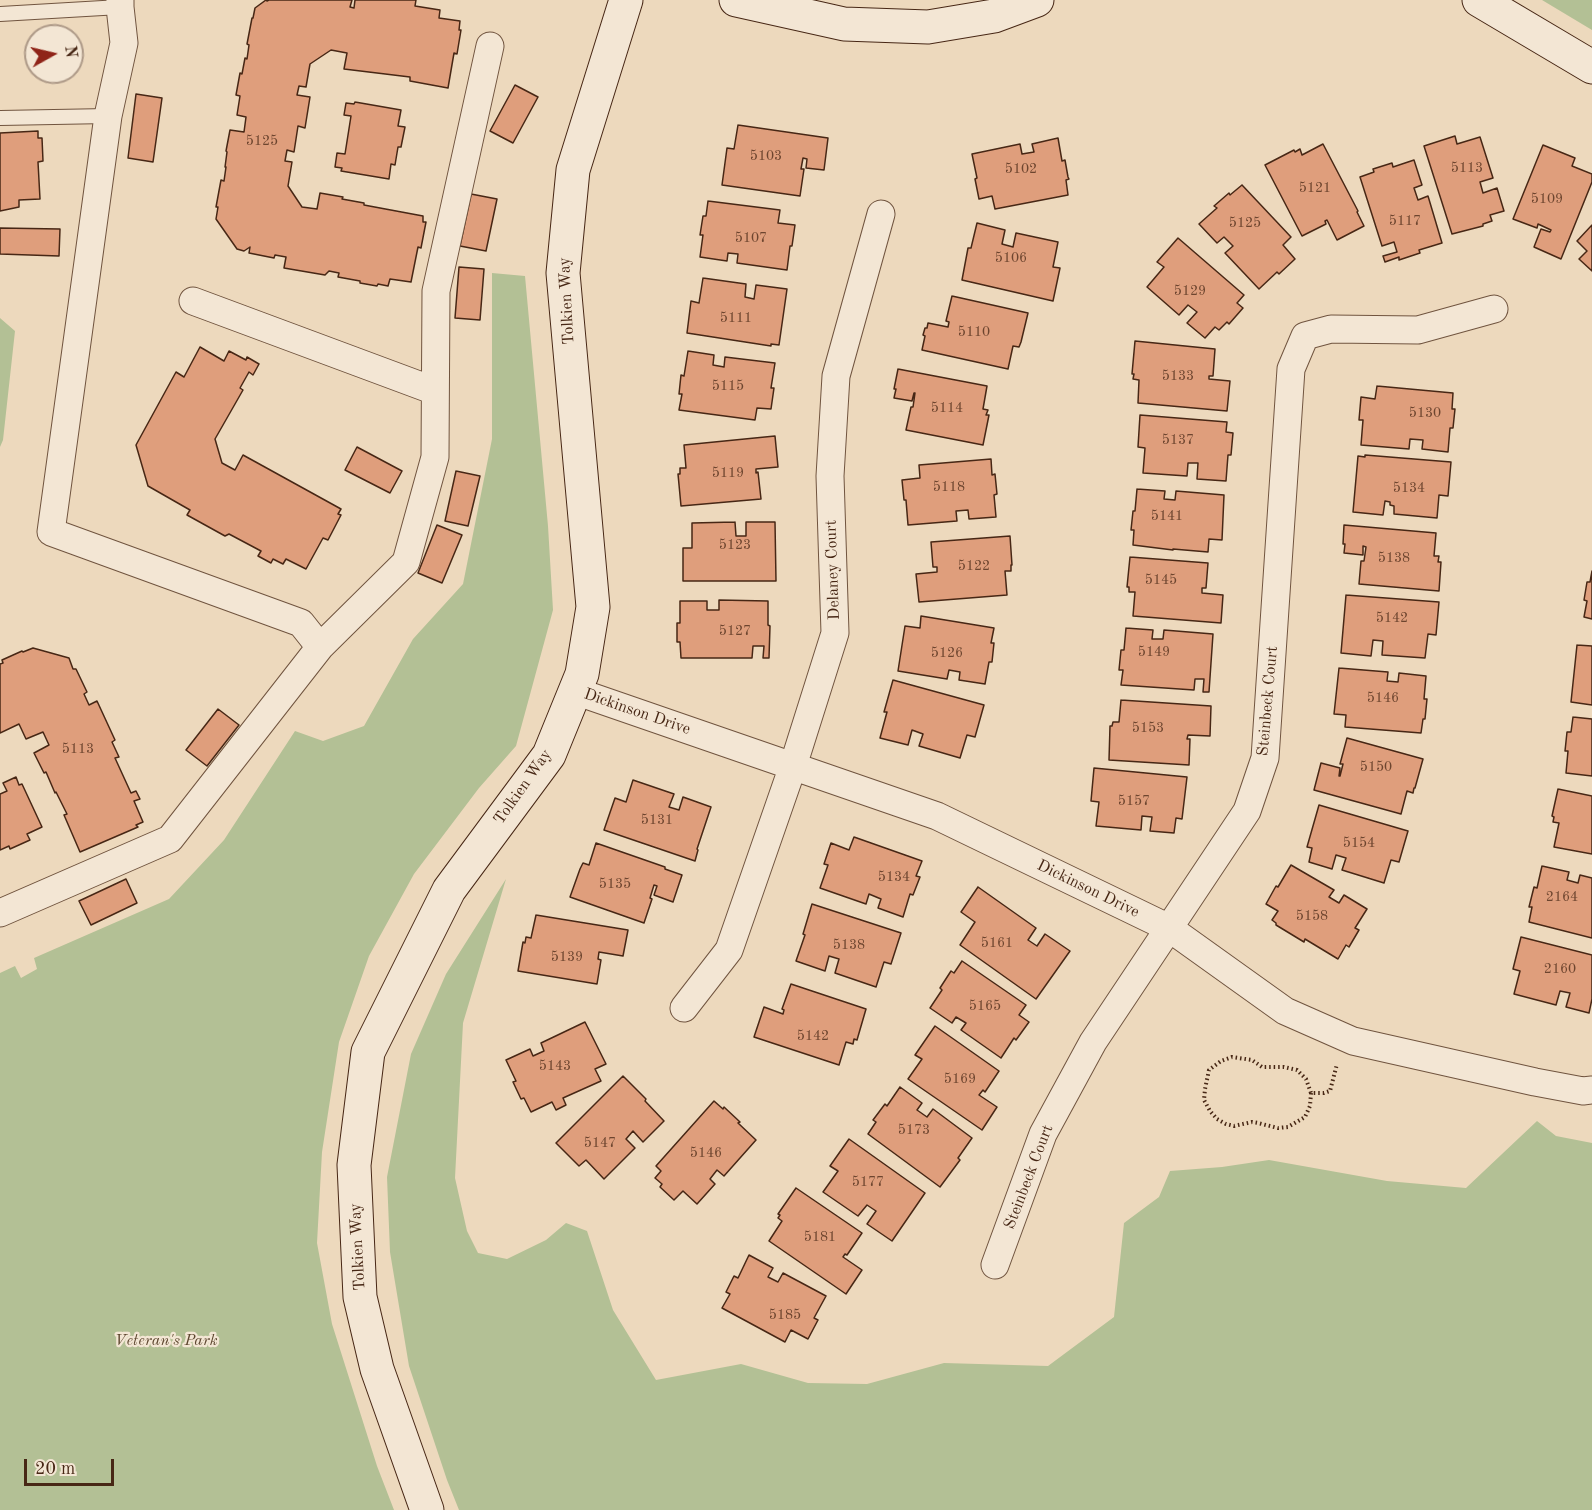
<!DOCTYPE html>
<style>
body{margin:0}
#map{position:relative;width:1592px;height:1510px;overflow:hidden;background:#edd9bd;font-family:"Old Standard TT",serif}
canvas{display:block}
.north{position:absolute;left:24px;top:24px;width:60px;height:60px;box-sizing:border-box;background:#f3e6d4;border:2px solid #ae9a88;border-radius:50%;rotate:82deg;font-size:16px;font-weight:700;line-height:24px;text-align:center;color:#472715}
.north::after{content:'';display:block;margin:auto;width:21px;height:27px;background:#8f2418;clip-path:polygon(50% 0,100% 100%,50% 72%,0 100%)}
.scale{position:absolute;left:24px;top:1459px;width:90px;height:27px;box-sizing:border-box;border:3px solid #472715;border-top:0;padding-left:8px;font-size:18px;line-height:21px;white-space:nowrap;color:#472715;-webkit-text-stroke:4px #f3e6d4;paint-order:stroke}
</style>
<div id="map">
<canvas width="1592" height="1510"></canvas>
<div class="north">N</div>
<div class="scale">20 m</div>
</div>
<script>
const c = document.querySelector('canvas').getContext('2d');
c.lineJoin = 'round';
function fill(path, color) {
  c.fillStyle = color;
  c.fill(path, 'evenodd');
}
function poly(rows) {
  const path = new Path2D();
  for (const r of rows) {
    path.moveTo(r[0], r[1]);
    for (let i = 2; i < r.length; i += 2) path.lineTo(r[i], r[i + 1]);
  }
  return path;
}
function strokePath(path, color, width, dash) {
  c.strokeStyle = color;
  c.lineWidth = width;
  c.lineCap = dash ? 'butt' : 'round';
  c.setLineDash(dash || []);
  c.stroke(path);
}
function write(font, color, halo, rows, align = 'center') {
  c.font = font + ' "Old Standard TT",serif';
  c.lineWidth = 4.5;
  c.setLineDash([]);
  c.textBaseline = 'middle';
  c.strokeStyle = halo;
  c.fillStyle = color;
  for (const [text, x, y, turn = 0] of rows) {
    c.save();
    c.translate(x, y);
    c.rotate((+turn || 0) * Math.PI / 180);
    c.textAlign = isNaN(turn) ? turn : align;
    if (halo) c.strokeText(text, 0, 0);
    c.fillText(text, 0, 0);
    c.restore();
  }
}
fill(poly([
 [1542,0,1592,0,1592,30],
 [492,273,525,276,548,526,553,610,516,746,479,788,414,874,369,956,339,1042,322,1152,317,1243,332,1324,377,1466,394,1510,0,1510,0,973,15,966,21,978,37,969,34,958,169,899,224,840,295,731,323,741,364,726,413,639,463,584,492,439],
 [0,318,15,331,3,440,0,447],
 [506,879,463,1023,455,1178,467,1231,478,1253,507,1259,546,1240,566,1223,587,1231,613,1310,656,1380,741,1364,808,1383,867,1384,944,1363,1048,1366,1114,1317,1124,1223,1159,1197,1170,1171,1222,1167,1269,1160,1387,1181,1466,1188,1537,1121,1556,1136,1592,1143,1592,1510,459,1510,447,1480,409,1366,390,1252,387,1177,411,1054,446,974]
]), '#b3c095');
const building = poly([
 [266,0,267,1,269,0,352,0,350,7,354,8,355,0,416,0,415,6,440,10,439,18,460,21,459,30,461,30,457,54,454,53,448,88,410,81,410,77,344,69,347,53,331,50,310,64,306,87,299,86,297,95,310,97,305,128,298,126,294,152,287,150,285,161,292,162,288,186,302,207,317,209,320,193,343,197,342,199,364,203,364,205,423,216,423,222,426,222,421,248,418,247,411,282,390,279,388,286,378,284,377,286,360,283,360,281,338,277,339,273,329,271,325,275,284,268,286,257,275,255,274,258,249,253,250,247,244,251,237,249,216,219,218,207,216,207,221,180,224,181,226,167,225,167,227,152,226,151,230,130,244,132,246,117,237,115,240,96,236,95,240,73,242,74,245,58,247,59,249,45,247,44,252,18,253,18,255,8,266,0],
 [515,85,538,97,513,143,490,131,515,85],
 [136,94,162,98,153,162,128,158,136,94],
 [355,102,401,110,398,126,405,127,401,147,398,147,395,165,391,164,389,179,341,171,342,168,335,167,337,153,345,154,351,116,344,115,346,103,354,104,355,102],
 [738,125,828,138,824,170,806,168,807,159,803,158,801,169,804,169,800,196,722,185,727,148,734,149,738,125],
 [38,131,38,138,42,138,43,161,38,162,40,199,19,200,19,207,0,211,0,133,38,131],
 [1455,136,1457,144,1480,137,1493,178,1480,182,1483,193,1497,188,1504,211,1490,215,1492,221,1483,224,1483,226,1452,234,1424,146,1455,136],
 [1058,138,1062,161,1065,160,1068,177,1069,179,1066,180,1068,195,995,209,992,196,979,199,975,179,977,178,972,154,1020,144,1022,154,1034,152,1032,144,1058,138],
 [1323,144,1358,211,1357,212,1364,226,1337,240,1327,220,1325,221,1326,224,1302,236,1265,165,1294,150,1295,152,1300,149,1302,155,1323,144],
 [1543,145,1575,158,1572,166,1592,174,1592,182,1561,259,1534,247,1541,229,1550,232,1551,230,1538,224,1537,228,1513,219,1543,145],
 [1414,160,1422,185,1414,188,1418,200,1428,196,1442,243,1419,250,1420,253,1399,260,1399,257,1385,262,1383,256,1397,252,1394,242,1382,246,1360,177,1374,172,1373,169,1392,163,1393,167,1414,160],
 [1242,185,1291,237,1283,245,1295,259,1279,274,1277,272,1259,289,1225,253,1233,246,1224,237,1217,243,1199,224,1217,208,1214,206,1229,193,1230,195,1242,185],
 [471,194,497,199,486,251,460,246,471,194],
 [708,201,780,210,778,223,795,225,792,246,790,246,787,270,737,263,738,254,728,253,727,261,700,257,703,235,700,235,703,216,706,216,708,201],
 [977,223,1005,230,1002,244,1013,247,1016,233,1058,242,1053,267,1060,268,1053,301,962,280,968,248,971,248,977,223],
 [1592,225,1592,271,1579,259,1587,251,1577,241,1592,225],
 [0,228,60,229,59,256,0,254,0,228],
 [1178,238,1244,295,1237,303,1243,308,1229,324,1227,322,1219,330,1215,327,1205,338,1187,323,1197,312,1188,305,1179,315,1147,287,1164,267,1157,262,1178,238],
 [459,267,484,269,480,320,455,318,459,267],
 [703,278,746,284,745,297,754,299,756,285,787,289,779,345,771,344,771,346,687,333,691,301,699,303,703,278],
 [952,296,1028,313,1021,342,1019,347,1013,346,1008,369,922,350,925,336,923,335,925,328,927,328,928,323,948,327,949,322,946,321,952,296],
 [1135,341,1215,349,1213,376,1209,376,1209,379,1230,381,1227,411,1138,403,1139,380,1133,379,1134,374,1132,374,1135,341],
 [200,347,224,361,229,351,246,360,247,357,259,364,253,375,249,372,240,388,243,390,215,439,222,463,235,470,243,455,341,509,338,514,341,515,328,540,323,538,306,569,286,559,283,564,273,559,271,563,258,556,261,551,229,534,225,536,187,515,190,510,148,486,136,445,176,372,184,377,200,347],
 [688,351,714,355,713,365,724,367,725,357,775,363,771,388,774,388,771,409,757,408,755,420,679,410,682,394,679,394,681,375,684,376,688,351],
 [898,369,987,386,983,409,988,410,986,415,989,415,983,445,906,430,911,407,913,407,915,393,914,393,912,401,894,398,896,389,894,389,898,369],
 [1377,386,1453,393,1452,409,1455,409,1453,428,1450,428,1448,452,1422,449,1423,440,1410,439,1409,449,1361,445,1363,420,1359,420,1361,397,1375,399,1377,386],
 [1140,415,1227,422,1226,432,1233,433,1231,455,1228,455,1226,481,1197,479,1198,463,1188,463,1187,476,1143,473,1145,448,1138,447,1140,415],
 [775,436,778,467,756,469,756,473,758,472,761,499,681,506,678,474,680,474,680,468,686,468,684,445,775,436],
 [357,447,402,471,390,493,345,470,357,447],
 [1365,455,1451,462,1448,496,1439,495,1437,518,1394,514,1394,506,1390,505,1390,502,1385,501,1383,515,1353,512,1358,456,1365,457,1365,455],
 [991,459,992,475,995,474,997,494,994,495,996,517,969,519,968,510,956,511,957,521,908,525,906,500,904,500,902,480,920,478,919,465,991,459],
 [456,471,480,476,468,526,445,521,456,471],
 [1137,489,1165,491,1164,499,1175,500,1176,491,1224,495,1222,540,1209,539,1208,552,1173,549,1173,550,1133,545,1134,530,1131,530,1133,511,1135,511,1137,489],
 [735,522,736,536,746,536,746,522,775,522,776,581,683,581,683,548,692,548,692,523,735,522],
 [437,525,462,535,442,583,418,573,437,525],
 [1344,525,1436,533,1434,556,1439,556,1438,562,1441,562,1439,591,1359,584,1361,561,1364,561,1366,547,1363,546,1363,555,1344,553,1345,544,1343,544,1344,525],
 [1010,536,1012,565,1011,565,1011,571,1005,571,1007,595,919,602,916,574,937,572,937,567,933,567,931,542,1010,536],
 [1130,557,1208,563,1206,588,1202,588,1202,593,1223,595,1221,623,1133,616,1135,592,1129,592,1129,587,1127,587,1130,557],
 [1592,571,1592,619,1584,617,1587,601,1584,600,1587,582,1590,582,1592,571],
 [1346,595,1439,602,1436,635,1428,634,1425,658,1382,655,1383,641,1373,640,1371,656,1341,653,1346,595],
 [719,600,768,601,768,625,770,626,769,658,763,658,764,646,753,646,752,658,681,658,680,642,677,642,677,623,680,623,680,601,707,601,707,610,719,610,719,600],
 [921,616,994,628,991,643,994,643,992,662,989,662,985,684,959,680,960,672,949,670,947,679,898,671,905,626,920,628,921,616],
 [1126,628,1153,630,1152,639,1163,639,1164,630,1213,634,1209,692,1203,692,1204,679,1195,679,1194,690,1121,685,1123,670,1119,670,1121,650,1124,650,1126,628],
 [1577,645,1592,646,1592,705,1571,702,1577,645],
 [33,648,69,658,73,669,76,669,87,692,84,694,89,705,97,701,115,740,112,742,119,757,115,758,131,793,136,791,140,799,134,801,143,822,136,825,138,827,80,852,64,815,67,814,56,792,55,793,46,772,44,773,34,753,49,745,43,732,26,739,19,724,0,733,0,664,3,663,2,660,22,651,23,652,33,648],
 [1339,668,1388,672,1387,681,1398,682,1399,673,1426,676,1424,699,1427,699,1425,719,1423,719,1421,733,1345,727,1346,715,1334,714,1339,668],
 [893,680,984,705,975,737,967,735,960,758,919,746,923,734,912,730,908,745,880,738,887,712,884,712,893,680],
 [1121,700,1211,706,1210,736,1188,735,1187,739,1190,739,1189,765,1109,760,1110,726,1112,726,1113,722,1119,722,1121,700],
 [218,709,239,725,207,766,186,750,218,709],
 [1573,717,1592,719,1592,776,1566,773,1568,751,1565,751,1567,732,1571,732,1573,717],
 [1347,738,1423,759,1415,788,1414,788,1413,793,1407,791,1401,814,1314,790,1321,763,1340,768,1339,776,1340,776,1343,764,1340,764,1347,738],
 [1094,768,1187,777,1182,819,1176,818,1174,833,1150,831,1152,817,1142,816,1141,830,1096,826,1099,802,1091,801,1094,768],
 [16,777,19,785,22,784,42,827,27,834,30,840,10,849,9,846,0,850,0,794,7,791,3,783,16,777],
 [633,780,674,794,669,807,679,810,683,797,711,807,697,849,698,850,695,861,604,830,615,798,626,802,633,780],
 [1558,789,1592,796,1592,854,1554,847,1559,823,1553,822,1554,817,1552,816,1558,789],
 [1319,805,1408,831,1399,862,1391,860,1384,883,1342,870,1346,858,1336,855,1332,869,1309,862,1312,848,1307,847,1319,805],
 [854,837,922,861,916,876,920,877,913,895,910,894,903,917,878,908,881,899,869,894,866,904,820,888,828,865,824,864,831,843,849,850,854,837],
 [596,843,665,867,665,869,682,875,673,902,654,895,657,886,654,885,650,898,652,899,644,923,570,897,580,869,583,863,589,865,596,843],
 [1291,865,1334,890,1329,897,1339,903,1344,895,1367,909,1355,928,1359,930,1349,947,1346,945,1338,959,1305,939,1304,942,1276,925,1276,923,1272,920,1278,911,1266,904,1276,886,1278,887,1291,865],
 [1542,866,1569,872,1567,880,1578,883,1580,875,1592,878,1592,938,1529,922,1532,907,1529,907,1534,887,1537,888,1542,866],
 [126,879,137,903,91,925,79,901,126,879],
 [978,887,1036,928,1028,940,1037,946,1045,934,1070,951,1036,999,960,945,975,922,961,912,978,887],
 [812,904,901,933,891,964,884,962,876,987,835,973,839,959,829,956,825,971,796,961,805,935,803,934,812,904],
 [536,915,628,930,623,956,599,952,598,959,601,960,597,984,518,971,523,942,525,943,526,937,531,938,536,915],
 [1521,937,1592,955,1592,999,1589,1013,1566,1007,1570,993,1560,991,1556,1005,1514,994,1520,971,1513,969,1521,937],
 [962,961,1026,1005,1019,1015,1029,1022,1016,1040,1014,1038,1001,1058,961,1030,966,1023,956,1017,952,1023,930,1008,942,990,940,988,951,971,954,973,962,961],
 [791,984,866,1009,857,1040,854,1039,853,1044,846,1042,839,1065,754,1037,764,1007,783,1014,784,1010,782,1009,791,984],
 [585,1022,606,1064,595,1069,601,1081,563,1098,566,1105,556,1110,552,1102,531,1112,524,1098,521,1099,513,1082,516,1081,506,1060,530,1049,533,1056,544,1051,541,1043,585,1022],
 [935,1026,999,1071,985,1092,983,1090,979,1095,997,1107,982,1130,908,1079,922,1059,915,1055,935,1026],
 [623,1076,646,1099,645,1101,664,1121,643,1142,633,1131,626,1139,635,1148,604,1179,586,1160,579,1166,556,1143,623,1076],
 [900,1087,922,1103,917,1110,927,1117,933,1109,972,1138,958,1158,960,1160,940,1187,868,1134,876,1122,873,1120,885,1104,887,1106,900,1087],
 [714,1101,723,1109,724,1107,740,1122,738,1123,756,1140,724,1176,717,1170,710,1179,715,1184,697,1204,683,1191,674,1200,660,1187,662,1184,655,1178,661,1171,656,1166,714,1101],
 [849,1139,925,1193,892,1241,867,1224,876,1211,867,1205,858,1216,823,1192,838,1171,830,1166,849,1139],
 [796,1188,862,1233,847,1255,845,1254,843,1257,862,1270,846,1294,769,1241,782,1221,778,1218,780,1215,778,1214,796,1188],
 [749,1255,773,1268,768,1277,778,1282,783,1273,826,1296,814,1318,818,1320,808,1339,791,1330,785,1342,722,1308,730,1294,726,1292,734,1276,738,1278,749,1255]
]);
fill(building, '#df9e7c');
strokePath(building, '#472715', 1.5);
const lane = poly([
 [0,14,120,7],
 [0,118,108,116]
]);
const street = poly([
 [193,301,435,391],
 [320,647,406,562,435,457,436,291,490,46],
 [575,691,937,816,1169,928,1285,1011,1353,1041,1535,1082,1583,1091,1592,1090],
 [0,913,170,839,320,647,301,623,51,532,108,116,124,43,120,7,120,0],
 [684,1008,729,950,793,766,835,633,830,476,836,376,881,214],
 [995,1265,1043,1134,1093,1042,1247,811,1265,758,1291,369,1305,336,1331,329,1418,330,1494,309]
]);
const secondary = poly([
 [736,0,844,24,928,27,994,16,1037,0],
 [1479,0,1592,67],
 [427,1510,377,1369,360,1297,354,1165,368,1052,449,890,549,755,582,674,593,607,563,273,573,170,626,0]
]);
strokePath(lane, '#70543f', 16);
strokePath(street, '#70543f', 29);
strokePath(secondary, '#472715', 35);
strokePath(poly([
 [1311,1093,1310,1106,1305,1117,1288,1127,1278,1128,1258,1123,1252,1122,1234,1126,1226,1124,1217,1119,1210,1111,1204,1100,1205,1089,1209,1070,1221,1061,1232,1057,1252,1060,1262,1067,1284,1067,1297,1070,1306,1079,1311,1093,1324,1093,1330,1091,1337,1064]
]), '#472715', 4, [1.5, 3]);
strokePath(lane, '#f3e6d4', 14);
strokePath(street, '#f3e6d4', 27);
strokePath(secondary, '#f3e6d4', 33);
write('14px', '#6d452f', null, [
 ["5125",262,141],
 ["5103",766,156],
 ["5113",1467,168],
 ["5102",1021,169],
 ["5121",1315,188],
 ["5109",1547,199],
 ["5117",1405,221],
 ["5125",1245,223],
 ["5107",751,238],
 ["5106",1011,258],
 ["5129",1190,291],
 ["5111",736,318],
 ["5110",974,332],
 ["5133",1178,376],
 ["5115",728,386],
 ["5114",947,408],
 ["5130",1425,413],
 ["5137",1178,440],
 ["5119",728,473],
 ["5118",949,487],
 ["5134",1409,488],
 ["5141",1167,516],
 ["5123",735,545],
 ["5138",1394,558],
 ["5122",974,566],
 ["5145",1161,580],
 ["5142",1392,618],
 ["5127",735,631],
 ["5149",1154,652],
 ["5126",947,653],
 ["5146",1383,698],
 ["5153",1148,728],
 ["5113",78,749],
 ["5150",1376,767],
 ["5157",1134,801],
 ["5131",657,820],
 ["5154",1359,843],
 ["5134",894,877],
 ["5135",615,884],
 ["2164",1562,897],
 ["5158",1312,916],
 ["5161",997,943],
 ["5138",849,945],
 ["5139",567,957],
 ["2160",1560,969],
 ["5165",985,1006],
 ["5142",813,1036],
 ["5143",555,1066],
 ["5169",960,1079],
 ["5173",914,1130],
 ["5147",600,1143],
 ["5146",706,1153],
 ["5177",868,1182],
 ["5181",820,1237],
 ["5185",785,1315]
]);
write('16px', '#472715', '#f3e6d4', [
 ["Tolkien Way",567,301,-93],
 ["Delaney Court",833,570,-92],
 ["Steinbeck Court",1268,701,-85],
 ["Dickinson Drive",637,712,19],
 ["Tolkien Way",523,787,-55],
 ["Dickinson Drive",1088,889,26],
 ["Steinbeck Court",1029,1177,-69],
 ["Tolkien Way",358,1247,-93]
]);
write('italic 16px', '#5d462f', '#f3e6d4', [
 ["Veteran's Park",166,1341]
]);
</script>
